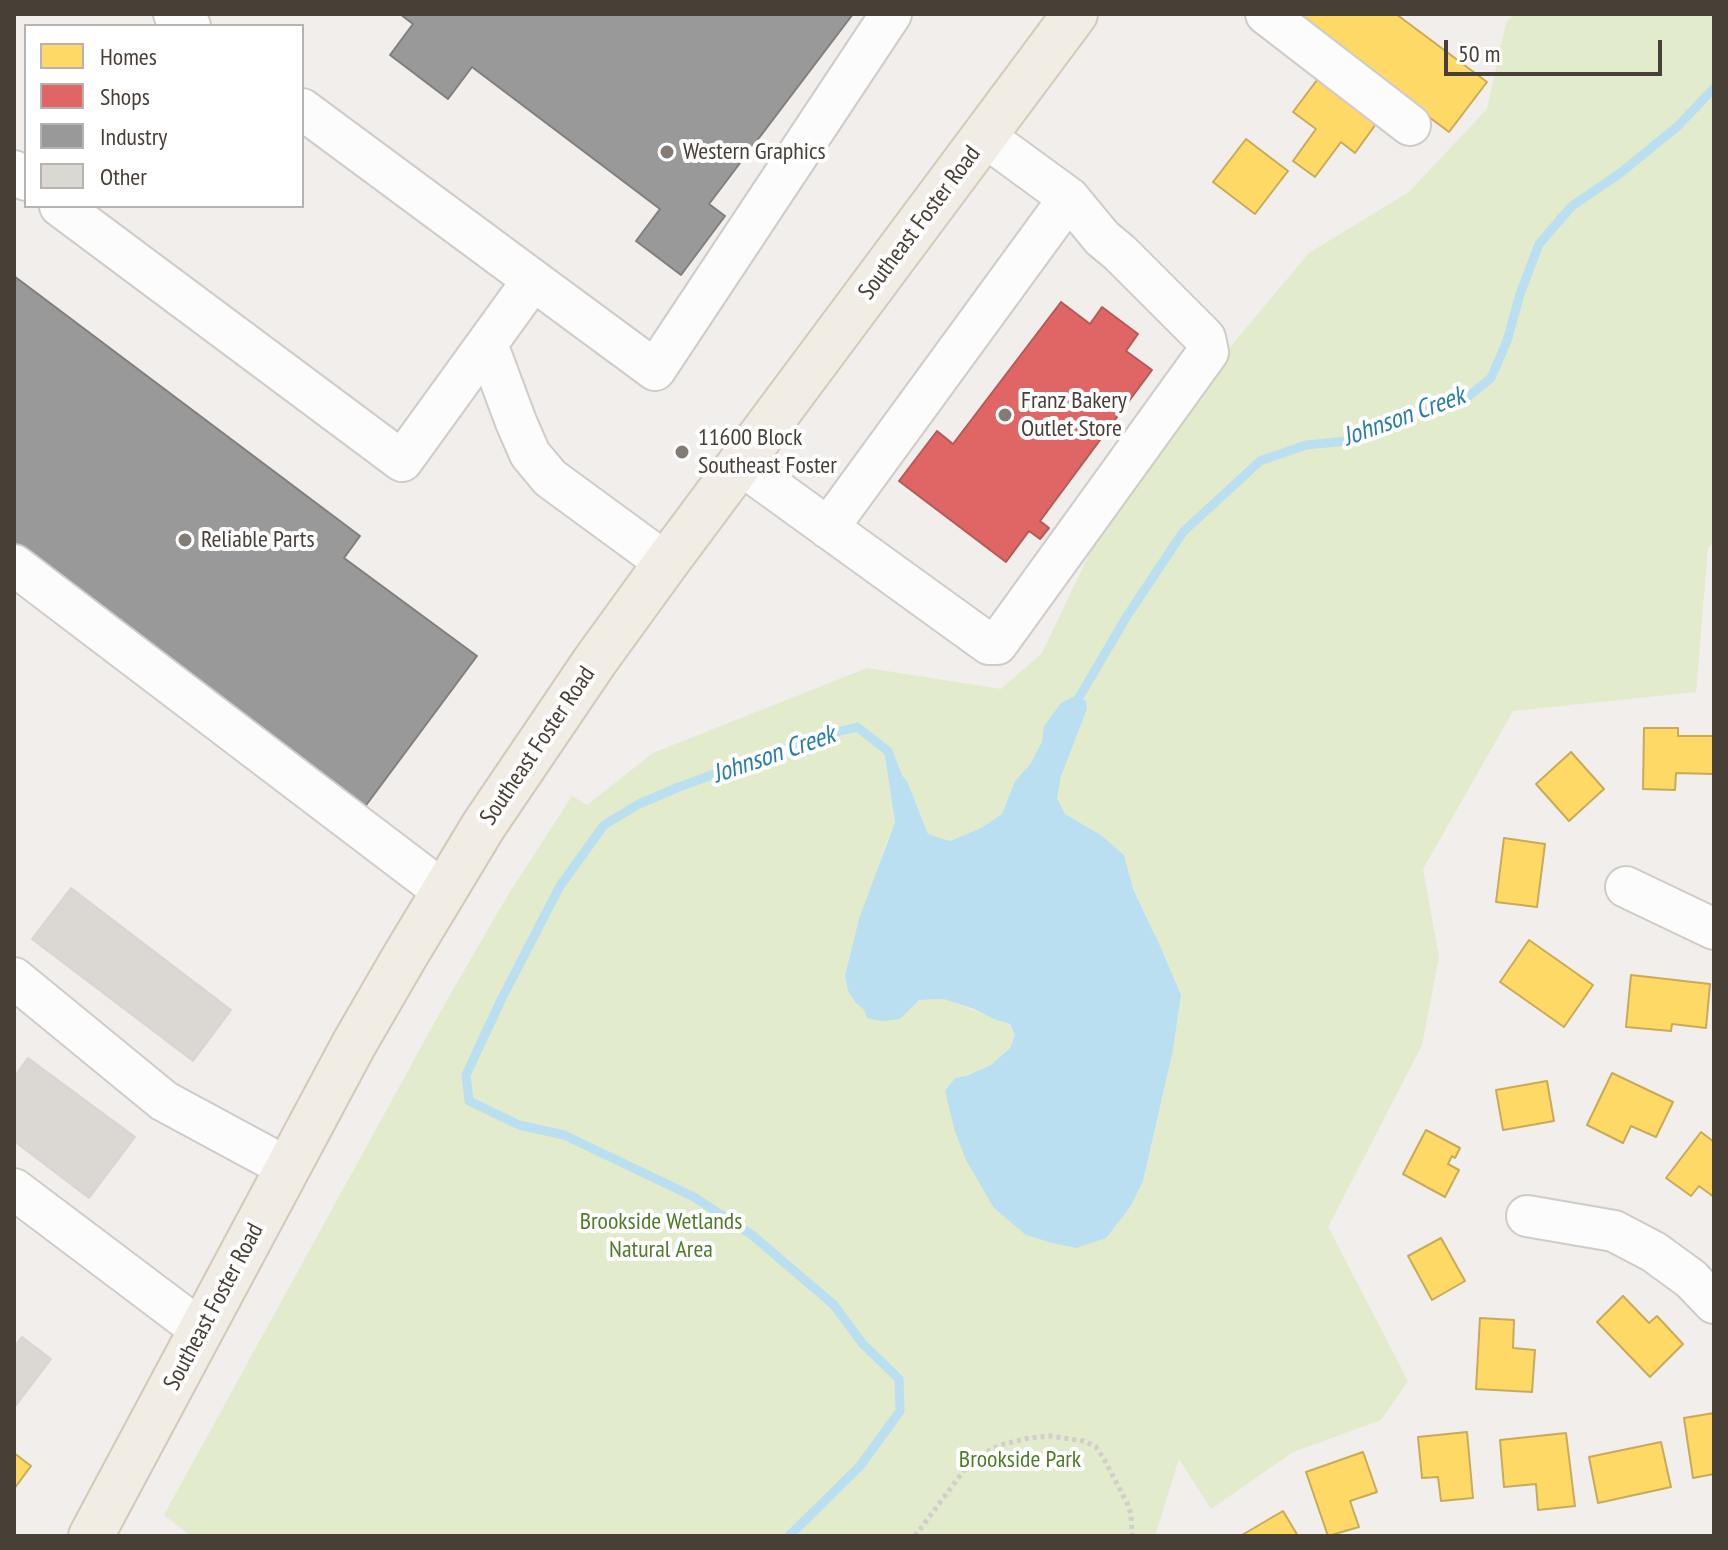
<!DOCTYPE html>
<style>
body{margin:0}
#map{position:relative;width:1728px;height:1550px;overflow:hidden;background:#f1eeeb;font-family:"PT Sans Narrow",sans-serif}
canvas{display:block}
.frame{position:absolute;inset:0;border:16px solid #483f36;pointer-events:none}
.legend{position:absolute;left:24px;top:24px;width:280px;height:184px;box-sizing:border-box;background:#fff;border:2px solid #b6b2af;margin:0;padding:10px 14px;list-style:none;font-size:24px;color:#483f36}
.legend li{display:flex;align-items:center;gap:16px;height:40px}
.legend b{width:40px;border:2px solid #b6b2af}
.scale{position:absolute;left:1444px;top:40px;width:218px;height:36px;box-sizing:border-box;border:4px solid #483f36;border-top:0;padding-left:10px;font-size:24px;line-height:28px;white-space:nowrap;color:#483f36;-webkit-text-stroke:6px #fff;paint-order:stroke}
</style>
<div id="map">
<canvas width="1728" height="1550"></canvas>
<div class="frame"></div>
<ul class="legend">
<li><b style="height:22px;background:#ffd966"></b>Homes</li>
<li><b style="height:22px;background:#e06666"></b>Shops</li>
<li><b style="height:22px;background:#999"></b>Industry</li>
<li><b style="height:22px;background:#dbd7d3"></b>Other</li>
</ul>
<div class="scale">50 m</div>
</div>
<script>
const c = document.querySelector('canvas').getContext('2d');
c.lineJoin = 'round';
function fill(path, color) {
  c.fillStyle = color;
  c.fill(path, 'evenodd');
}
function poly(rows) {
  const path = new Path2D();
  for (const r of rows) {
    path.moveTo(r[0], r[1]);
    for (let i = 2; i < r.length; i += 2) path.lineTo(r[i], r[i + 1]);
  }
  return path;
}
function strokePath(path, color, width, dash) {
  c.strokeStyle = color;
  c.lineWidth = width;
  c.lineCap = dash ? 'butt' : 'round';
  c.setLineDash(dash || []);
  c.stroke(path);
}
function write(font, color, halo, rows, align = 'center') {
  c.font = font + ' "PT Sans Narrow",sans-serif';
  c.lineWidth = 8;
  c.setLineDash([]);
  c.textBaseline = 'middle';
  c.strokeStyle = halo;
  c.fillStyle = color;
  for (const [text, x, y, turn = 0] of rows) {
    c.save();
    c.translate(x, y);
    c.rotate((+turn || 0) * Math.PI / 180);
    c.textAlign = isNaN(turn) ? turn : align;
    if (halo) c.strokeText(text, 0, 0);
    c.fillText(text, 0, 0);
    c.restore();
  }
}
fill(poly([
 [1515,14,1714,14,1714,543,1708,547,1696,692,1513,711,1423,869,1439,957,1422,1045,1328,1227,1408,1381,1381,1420,1293,1452,1211,1509,1179,1459,1155,1536,191,1536,164,1515,447,1000,508,895,572,796,587,805,653,753,867,668,1001,689,1042,653,1133,463,1309,253,1409,192,1487,109,1506,22],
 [1035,757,1065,814,1101,835,1124,855,1133,889,1161,948,1181,995,1173,1050,1143,1181,1076,1248,1052,1243,1026,1235,955,1078,966,1076,991,1065,1010,1048,1015,1035,1009,1024,945,999,919,1000,868,1018,864,1010,855,1002,848,991,845,976,885,846,895,822,885,759,907,781,928,834,950,841,981,828,1002,814,1015,781,1031,763]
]), '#e2ebcb');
fill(poly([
 [1075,696,1086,701,1087,709,1061,776,1057,798,1065,814,1101,835,1124,855,1133,889,1161,948,1181,995,1173,1050,1143,1181,1130,1207,1106,1238,1076,1248,1052,1243,1026,1235,994,1208,966,1160,955,1131,945,1091,955,1078,966,1076,991,1065,1010,1048,1015,1035,1010,1024,994,1019,974,1009,944,999,919,1000,900,1019,882,1021,867,1018,864,1010,855,1002,848,991,845,976,859,919,895,822,885,757,907,781,928,834,950,841,981,828,1002,814,1015,781,1031,763,1042,742,1044,726,1061,703]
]), '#badff0');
const homes = poly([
 [1299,14,1396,14,1487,82,1449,132,1296,17,1299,14],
 [1317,80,1376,124,1355,153,1341,142,1315,177,1293,161,1316,129,1293,112,1317,80],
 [1246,139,1288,171,1255,214,1213,182,1246,139],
 [1644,728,1678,728,1678,736,1714,736,1713,774,1676,773,1675,790,1643,789,1644,728],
 [1571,752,1604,789,1569,821,1536,784,1571,752],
 [1504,838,1545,844,1537,907,1496,902,1504,838],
 [1529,940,1593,985,1564,1027,1500,982,1529,940],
 [1631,975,1710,984,1706,1028,1672,1024,1671,1031,1626,1027,1631,975],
 [1612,1073,1673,1102,1656,1137,1631,1126,1623,1143,1587,1125,1612,1073],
 [1547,1081,1554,1121,1503,1130,1496,1090,1547,1081],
 [1426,1130,1460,1148,1455,1158,1452,1156,1448,1164,1459,1170,1445,1197,1403,1174,1426,1130],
 [1701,1132,1714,1142,1714,1197,1699,1186,1691,1196,1666,1178,1701,1132],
 [1441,1238,1465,1281,1432,1300,1408,1256,1441,1238],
 [1623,1296,1649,1323,1657,1316,1683,1344,1650,1377,1597,1322,1623,1296],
 [1480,1318,1514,1320,1513,1348,1535,1350,1532,1392,1476,1389,1480,1318],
 [1714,1413,1714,1474,1693,1478,1684,1418,1714,1413],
 [1467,1432,1473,1498,1441,1501,1438,1477,1422,1478,1418,1437,1467,1432],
 [1566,1433,1575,1506,1538,1510,1536,1484,1504,1487,1500,1440,1566,1433],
 [1661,1442,1671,1487,1598,1503,1589,1457,1661,1442],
 [1363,1452,1377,1492,1350,1501,1359,1527,1328,1536,1306,1472,1363,1452],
 [14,1453,31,1466,14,1489,14,1453],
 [1283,1511,1298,1536,1243,1536,1242,1535,1283,1511]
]);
fill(homes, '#ffd966');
strokePath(homes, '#c8ab58', 2);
const shops = poly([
 [1061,302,1090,324,1102,307,1138,334,1126,351,1152,370,1040,521,1049,528,1040,539,1029,531,1006,562,899,481,937,431,953,444,1061,302]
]);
fill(shops, '#e06666');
strokePath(shops, '#b25a58', 2);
const industry = poly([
 [400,14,853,14,709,204,725,216,681,275,636,241,660,209,472,67,448,99,390,55,413,24,400,14],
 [14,276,360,536,344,558,477,656,364,808,14,544,14,276]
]);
fill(industry, '#999');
strokePath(industry, '#817e7b', 2);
strokePath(poly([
 [1074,706,1127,616,1183,532,1260,461,1306,445,1348,441,1410,412,1469,396,1491,378,1507,341,1520,294,1539,244,1572,206,1619,174,1678,126,1714,88],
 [789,1536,860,1466,900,1411,899,1379,862,1343,834,1305,752,1235,694,1197,564,1135,519,1125,469,1101,466,1075,502,998,560,886,604,825,639,804,679,787,812,738,857,727,888,751,898,778]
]), '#badff0', 9);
const building = poly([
 [71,888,231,1010,193,1061,32,939,71,888],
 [28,1058,135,1137,89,1198,14,1141,14,1077,28,1058],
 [22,1337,51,1359,14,1408,14,1347,22,1337]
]);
fill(building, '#dbd7d3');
strokePath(building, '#d9d5d1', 2);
const minor = poly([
 [174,14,190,26],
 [1266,14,1410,125],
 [14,171,26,180],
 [60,206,402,461,533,280,302,109],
 [533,280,655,370,891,14],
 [487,344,516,422,530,454,550,478,666,563],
 [740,464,989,644,997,644,1208,352,1205,338,1120,253,1102,238,1069,198],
 [828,528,1069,198,984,136],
 [14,565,443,891],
 [1626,887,1714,929],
 [14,978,164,1101,288,1168],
 [14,1189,201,1330],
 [1527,1216,1614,1231,1654,1252,1691,1279,1714,1303]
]);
const major = poly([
 [91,1536,354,1044,405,956,484,825,595,661,666,563,1075,14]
]);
strokePath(minor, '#cfccc8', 44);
strokePath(major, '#d4c9b8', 48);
strokePath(poly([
 [915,1536,968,1465,977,1457,1000,1445,1029,1438,1050,1436,1084,1441,1096,1447,1104,1459,1127,1503,1131,1514,1132,1536]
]), '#d2cecb', 5, [4, 4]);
strokePath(minor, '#fdfcfc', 40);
strokePath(major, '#f1ece4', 44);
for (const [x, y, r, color] of [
 [667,152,8,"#837c75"],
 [1005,415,8,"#837c75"],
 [682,452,8,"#837c75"],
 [185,540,8,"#837c75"]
]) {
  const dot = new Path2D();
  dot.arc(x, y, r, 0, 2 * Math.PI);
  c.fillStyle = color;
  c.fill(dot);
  strokePath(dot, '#fff', 3);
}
write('24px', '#483f36', '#fff', [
 ["Western Graphics",683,152],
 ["Franz Bakery",1021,401],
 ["Outlet Store",1021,429],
 ["11600 Block",698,438],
 ["Southeast Foster",698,466],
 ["Reliable Parts",201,540]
], 'left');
write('24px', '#483f36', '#fff', [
 ["Southeast Foster Road",920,223,-53],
 ["Southeast Foster Road",538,746,-56],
 ["Southeast Foster Road",214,1307,-62]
]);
write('24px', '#4f7b28', '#fff', [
 ["Brookside Wetlands",661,1222],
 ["Natural Area",661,1250],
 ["Brookside Park",1020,1460]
]);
write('italic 26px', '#2a7da6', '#fff', [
 ["Johnson Creek",1404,417,-20],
 ["Johnson Creek",774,755,-19]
]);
</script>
